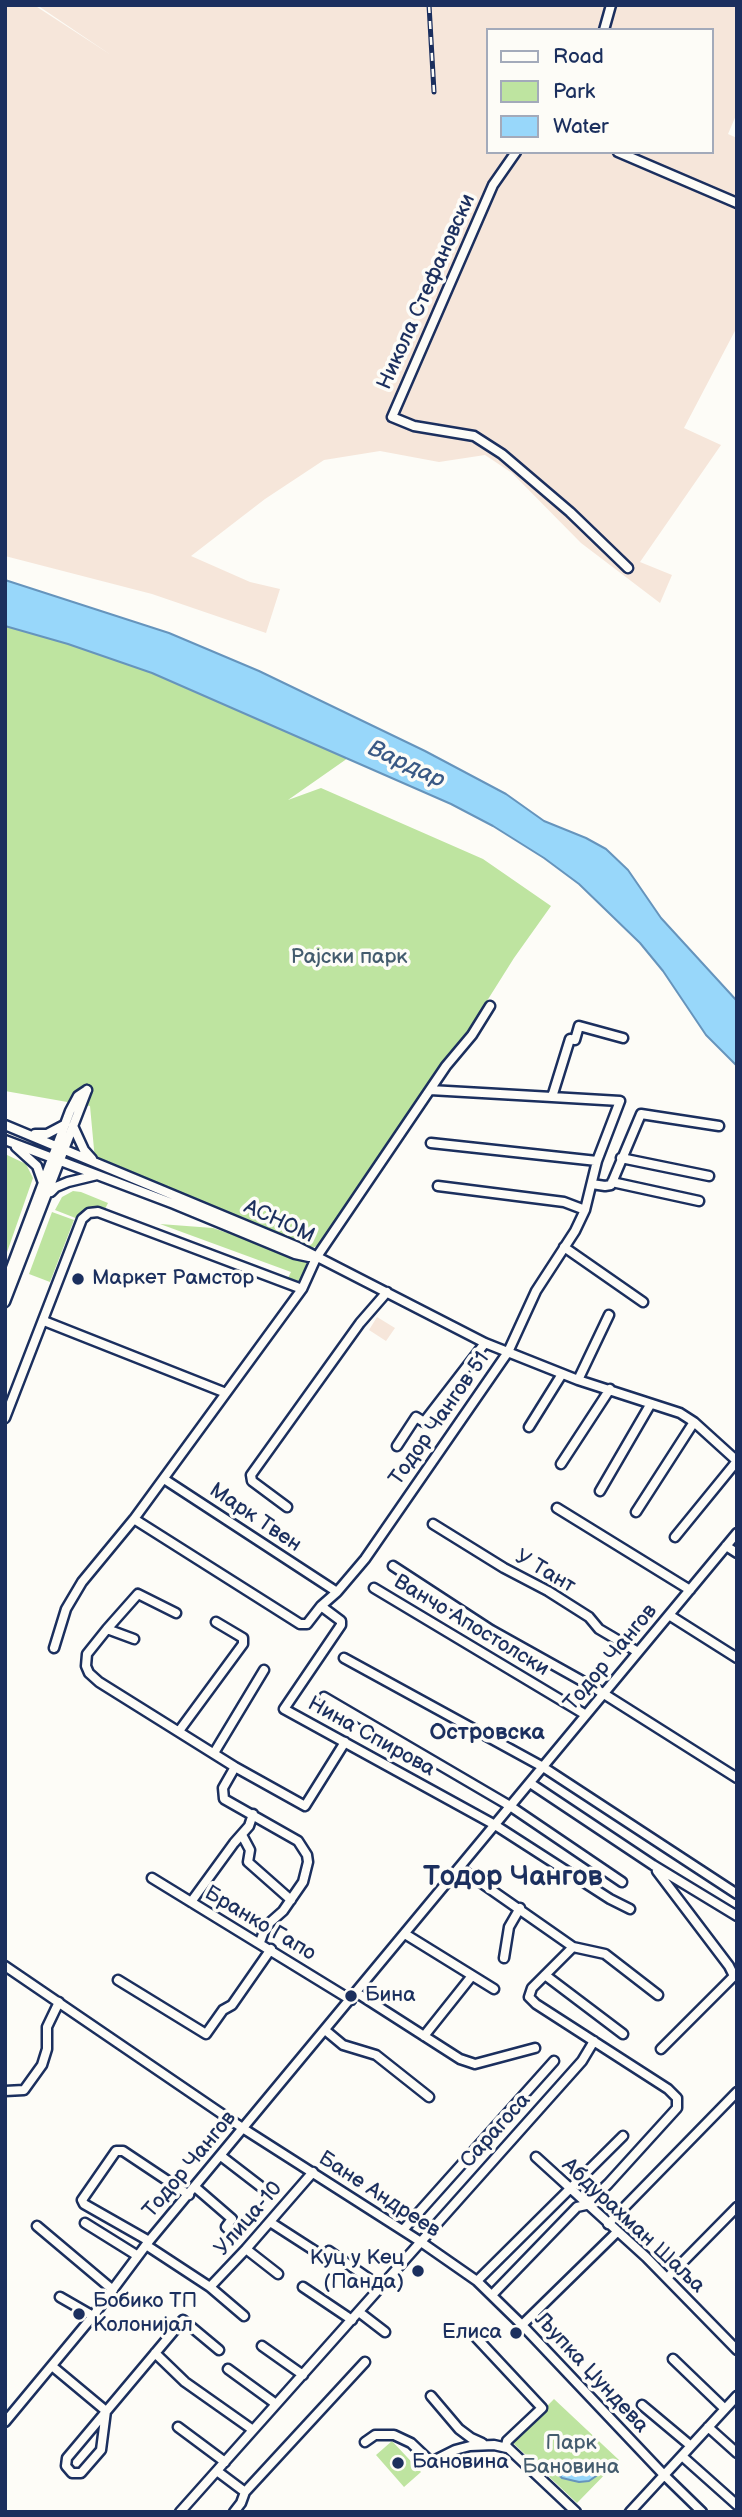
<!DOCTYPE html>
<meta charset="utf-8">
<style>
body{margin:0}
#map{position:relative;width:742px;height:2517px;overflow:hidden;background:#fdfcf7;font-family:"Balsamiq Sans",sans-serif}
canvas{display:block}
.frame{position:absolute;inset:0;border:7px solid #1b2f5e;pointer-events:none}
.legend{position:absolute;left:486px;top:28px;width:228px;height:126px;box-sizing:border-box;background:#fdfcf7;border:2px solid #a3aaba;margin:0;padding:9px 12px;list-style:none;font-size:21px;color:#1b2f5e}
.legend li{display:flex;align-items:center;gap:14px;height:35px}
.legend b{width:35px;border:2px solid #a3aaba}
</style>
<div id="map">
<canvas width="742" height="2517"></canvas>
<div class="frame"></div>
<ul class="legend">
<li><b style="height:9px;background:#fdfcf7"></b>Road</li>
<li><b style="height:19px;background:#bee4a0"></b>Park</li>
<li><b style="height:19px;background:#98d7fa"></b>Water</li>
</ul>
</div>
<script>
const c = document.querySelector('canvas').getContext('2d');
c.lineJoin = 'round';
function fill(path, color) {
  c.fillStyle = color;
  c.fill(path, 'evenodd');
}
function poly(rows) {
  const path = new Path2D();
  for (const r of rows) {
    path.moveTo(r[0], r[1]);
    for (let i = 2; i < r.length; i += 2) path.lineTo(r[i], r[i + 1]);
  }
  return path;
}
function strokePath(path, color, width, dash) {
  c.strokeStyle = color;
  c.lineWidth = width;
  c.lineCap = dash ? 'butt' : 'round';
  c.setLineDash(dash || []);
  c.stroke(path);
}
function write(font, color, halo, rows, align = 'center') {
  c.font = font + ' "Balsamiq Sans",sans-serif';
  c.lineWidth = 7;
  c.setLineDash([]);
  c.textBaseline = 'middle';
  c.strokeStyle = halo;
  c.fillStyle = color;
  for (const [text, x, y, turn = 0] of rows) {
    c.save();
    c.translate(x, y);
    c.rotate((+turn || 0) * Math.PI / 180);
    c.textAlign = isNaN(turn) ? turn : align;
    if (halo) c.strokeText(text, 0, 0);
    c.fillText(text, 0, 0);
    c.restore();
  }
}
fill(poly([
 [5,5,34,5,111,55,37,5,737,5,737,113,728,134,737,138,737,327,684,428,721,445,640,562,672,575,660,603,581,543,512,473,485,455,439,462,380,451,324,460,265,499,191,556,250,582,280,589,266,633,152,594,5,556],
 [488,30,712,30,712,152,488,152],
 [377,1317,395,1328,386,1341,369,1330]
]), '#f6e6da');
fill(poly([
 [5,626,68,644,152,673,348,758,288,800,321,788,483,859,551,906,514,958,446,1066,387,1154,321,1243,310,1250,113,1165,95,1160,90,1106,5,1091],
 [5,1154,26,1164,33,1178,5,1258],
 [73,1191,81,1192,108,1203,104,1211,78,1219,55,1210,62,1197],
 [52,1212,74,1220,50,1282,29,1274],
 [160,1224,213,1228,306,1260,309,1269,301,1284,287,1280,291,1272],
 [554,2399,619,2460,577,2503,512,2442],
 [392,2441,421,2472,404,2487,376,2455]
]), '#bee4a0');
const water = poly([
 [5,580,169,633,259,671,425,751,506,794,544,821,586,838,606,849,628,870,661,918,737,1001,737,1066,706,1035,663,971,640,943,579,884,544,858,493,826,451,804,152,673,68,644,5,626,5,580],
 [570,2461,580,2466,595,2466,599,2469,599,2474,589,2481,579,2482,562,2478,557,2473,558,2469,561,2464,570,2461]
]);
fill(water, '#98d7fa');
strokePath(water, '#6694bc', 2);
const minor = poly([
 [604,30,611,5],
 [516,152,493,185,392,417,414,426,474,436,502,454,570,512,628,568],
 [618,152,737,203],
 [430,1090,552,1097],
 [5,1125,298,1247,485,1343,578,1380,680,1413,694,1422,737,1461],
 [73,1126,84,1150,92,1159],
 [35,1134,47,1134,64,1125],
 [5,1140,174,1204,295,1254,309,1257],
 [431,1143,597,1161],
 [16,1147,37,1166,43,1183],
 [621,1158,709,1176],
 [612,1182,699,1201],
 [592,1184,605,1186,611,1185,641,1114,719,1126],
 [438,1186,564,1202,585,1210],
 [51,1192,56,1187,68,1182,97,1175],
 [564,1247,643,1302],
 [5,1284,70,1111,78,1096,87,1090],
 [5,1302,87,1090],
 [44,1321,226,1393],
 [578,1380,609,1315],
 [5,1418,82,1219,89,1213,98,1212,302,1289,316,1258,446,1066,472,1035,490,1006],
 [529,1427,562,1374],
 [397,1446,416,1417,424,1422,485,1343],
 [561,1464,610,1389],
 [164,1479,337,1592,365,1559,508,1352,536,1291,575,1231,585,1210,597,1161,620,1101,552,1097,570,1039,575,1040,579,1026,623,1038],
 [600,1491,650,1405],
 [287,1507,252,1481,251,1475,360,1323,387,1292],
 [557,1508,690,1590],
 [636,1512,694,1422],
 [134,1519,300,1624,307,1624,321,1606,337,1592],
 [433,1524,504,1568,548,1591,589,1617,599,1629,638,1652],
 [675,1537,737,1461],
 [726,1546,737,1553],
 [393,1566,491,1630,593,1687,737,1778],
 [374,1588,586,1715],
 [321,1606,341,1621,341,1625,284,1709,495,1825,610,1899,630,1909],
 [669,1615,737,1658],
 [107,1629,138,1594,176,1613],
 [134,1639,107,1629,87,1654,86,1666,89,1673,99,1682,235,1767,305,1806,345,1742],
 [54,1648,66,1609,82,1582,134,1519,302,1289],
 [344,1658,543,1767,737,1894],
 [324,1697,510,1806,622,1882],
 [179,1731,243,1644,243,1638,216,1622],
 [214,1753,264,1670],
 [235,1767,223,1788,224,1799,298,1841,307,1855,308,1862,303,1882,283,1911,266,1926,260,1942],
 [530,1783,653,1865,737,1916],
 [242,1835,250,1850,248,1862,291,1900],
 [460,1868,573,1947,605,1954,658,1995],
 [657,1871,729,1966,734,1976,661,2049],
 [152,1878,351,2000],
 [191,1902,234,1843,249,1826,253,1814],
 [405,1934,494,1989],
 [504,1958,509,1927,520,1908],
 [5,1966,244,2129,421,2242,477,2281,522,2325,664,2475,702,2512],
 [545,1975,623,2034],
 [118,1980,206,2034,223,2010,232,2005,271,1949],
 [357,1993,460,2059,475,2064,535,2048],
 [325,2030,343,2045,376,2055,429,2097],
 [424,2036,471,1977],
 [5,2091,24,2090,42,2065,47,2049,47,2027,59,2002],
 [221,2156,260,2186],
 [536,2157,646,2257,737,2350],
 [195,2187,232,2219,226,2227,235,2235],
 [270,2222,315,2251],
 [85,2223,138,2256],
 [608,2224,737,2092],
 [37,2226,113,2290],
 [403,2230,554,2061],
 [149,2241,84,2204,82,2200,116,2151,123,2151,189,2195],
 [146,2245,210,2287,244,2316],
 [246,2249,278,2274],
 [329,2251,381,2287],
 [667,2278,737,2207],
 [477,2281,623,2136],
 [210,2287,246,2249,313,2172],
 [303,2287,352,2320],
 [492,2295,577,2207,586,2205,608,2184,677,2108,677,2098,668,2089,536,2004,529,1997,532,1988,573,1947],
 [60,2297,93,2316],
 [359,2312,385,2332],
 [522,2325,617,2232],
 [471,2332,542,2408,507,2441,506,2446,576,2512],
 [262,2346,303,2375],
 [155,2353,185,2382,253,2430],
 [673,2359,725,2409],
 [52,2366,106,2411],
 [228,2369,276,2404],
 [431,2396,459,2429,471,2438,482,2443],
 [642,2405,691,2446],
 [106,2411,101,2450,81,2473,72,2473,66,2466,67,2458,183,2320,219,2350],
 [5,2422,93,2316,149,2241,737,1533],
 [178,2427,225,2462],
 [708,2427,737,2453],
 [365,2442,375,2435,394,2435,411,2443,431,2462,455,2450,470,2446,494,2445,507,2448],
 [682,2456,737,2505],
 [217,2471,245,2492],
 [180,2512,582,2061,594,2041],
 [234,2512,241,2503,245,2492,365,2362],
 [630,2512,737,2396]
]);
strokePath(minor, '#1b2f5e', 13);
strokePath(minor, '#fdfcf7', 8);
const rail = poly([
 [429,5,434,92]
]);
strokePath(rail, '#1b2f5e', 5);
strokePath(rail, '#fdfcf7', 2.5, [8]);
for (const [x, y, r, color] of [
 [78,1279,7,"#1b2f5e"],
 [351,1996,7,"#1b2f5e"],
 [418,2271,7,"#1b2f5e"],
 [79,2314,7,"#1b2f5e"],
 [516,2333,7,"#1b2f5e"],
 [398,2463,7,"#1b2f5e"]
]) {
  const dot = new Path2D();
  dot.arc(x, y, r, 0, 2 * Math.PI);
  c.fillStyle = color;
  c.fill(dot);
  strokePath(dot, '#fdfcf7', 2.5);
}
write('21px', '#1b2f5e', '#fdfcf7', [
 ["Никола Стефановски",427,292,-66],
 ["АСНОМ",279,1222,25],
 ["Тодор Чангов 51",440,1419,-55],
 ["Марк Твен",255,1518,34],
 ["У Тант",545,1572,30],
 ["Ванчо Апостолски",471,1626,31],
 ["Тодор Чангов",611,1658,-50],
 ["Нина Спирова",371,1737,29],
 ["Бранко Гапо",260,1924,31],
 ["Сарагоса",496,2131,-48],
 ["Тодор Чангов",190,2165,-50],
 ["Бане Андреев",379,2195,33],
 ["Улица-10",249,2219,-49],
 ["Абдурахман Шаља",633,2226,43],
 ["Љупка Џундева",591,2373,47]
]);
write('21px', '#445c6e', '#fdfcf7', [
 ["Рајски парк",349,958],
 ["Парк",571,2444],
 ["Бановина",571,2468]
]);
write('21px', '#1b2f5e', '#fdfcf7', [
 ["Маркет Рамстор",92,1279],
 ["Бина",365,1996],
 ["Куц у Кец",404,2259,"right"],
 ["(Панда)",404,2283,"right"],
 ["Бобико ТП",93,2302],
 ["Колонијал",93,2326],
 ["Елиса",502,2333,"right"],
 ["Бановина",412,2463]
], 'left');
write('italic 23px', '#3a5985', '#fdfcf7', [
 ["Вардар",406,765,25]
]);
write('bold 23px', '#1b2f5e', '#fdfcf7', [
 ["Островска",487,1733]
]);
write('bold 28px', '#1b2f5e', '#fdfcf7', [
 ["Тодор Чангов",513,1878]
]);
</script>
